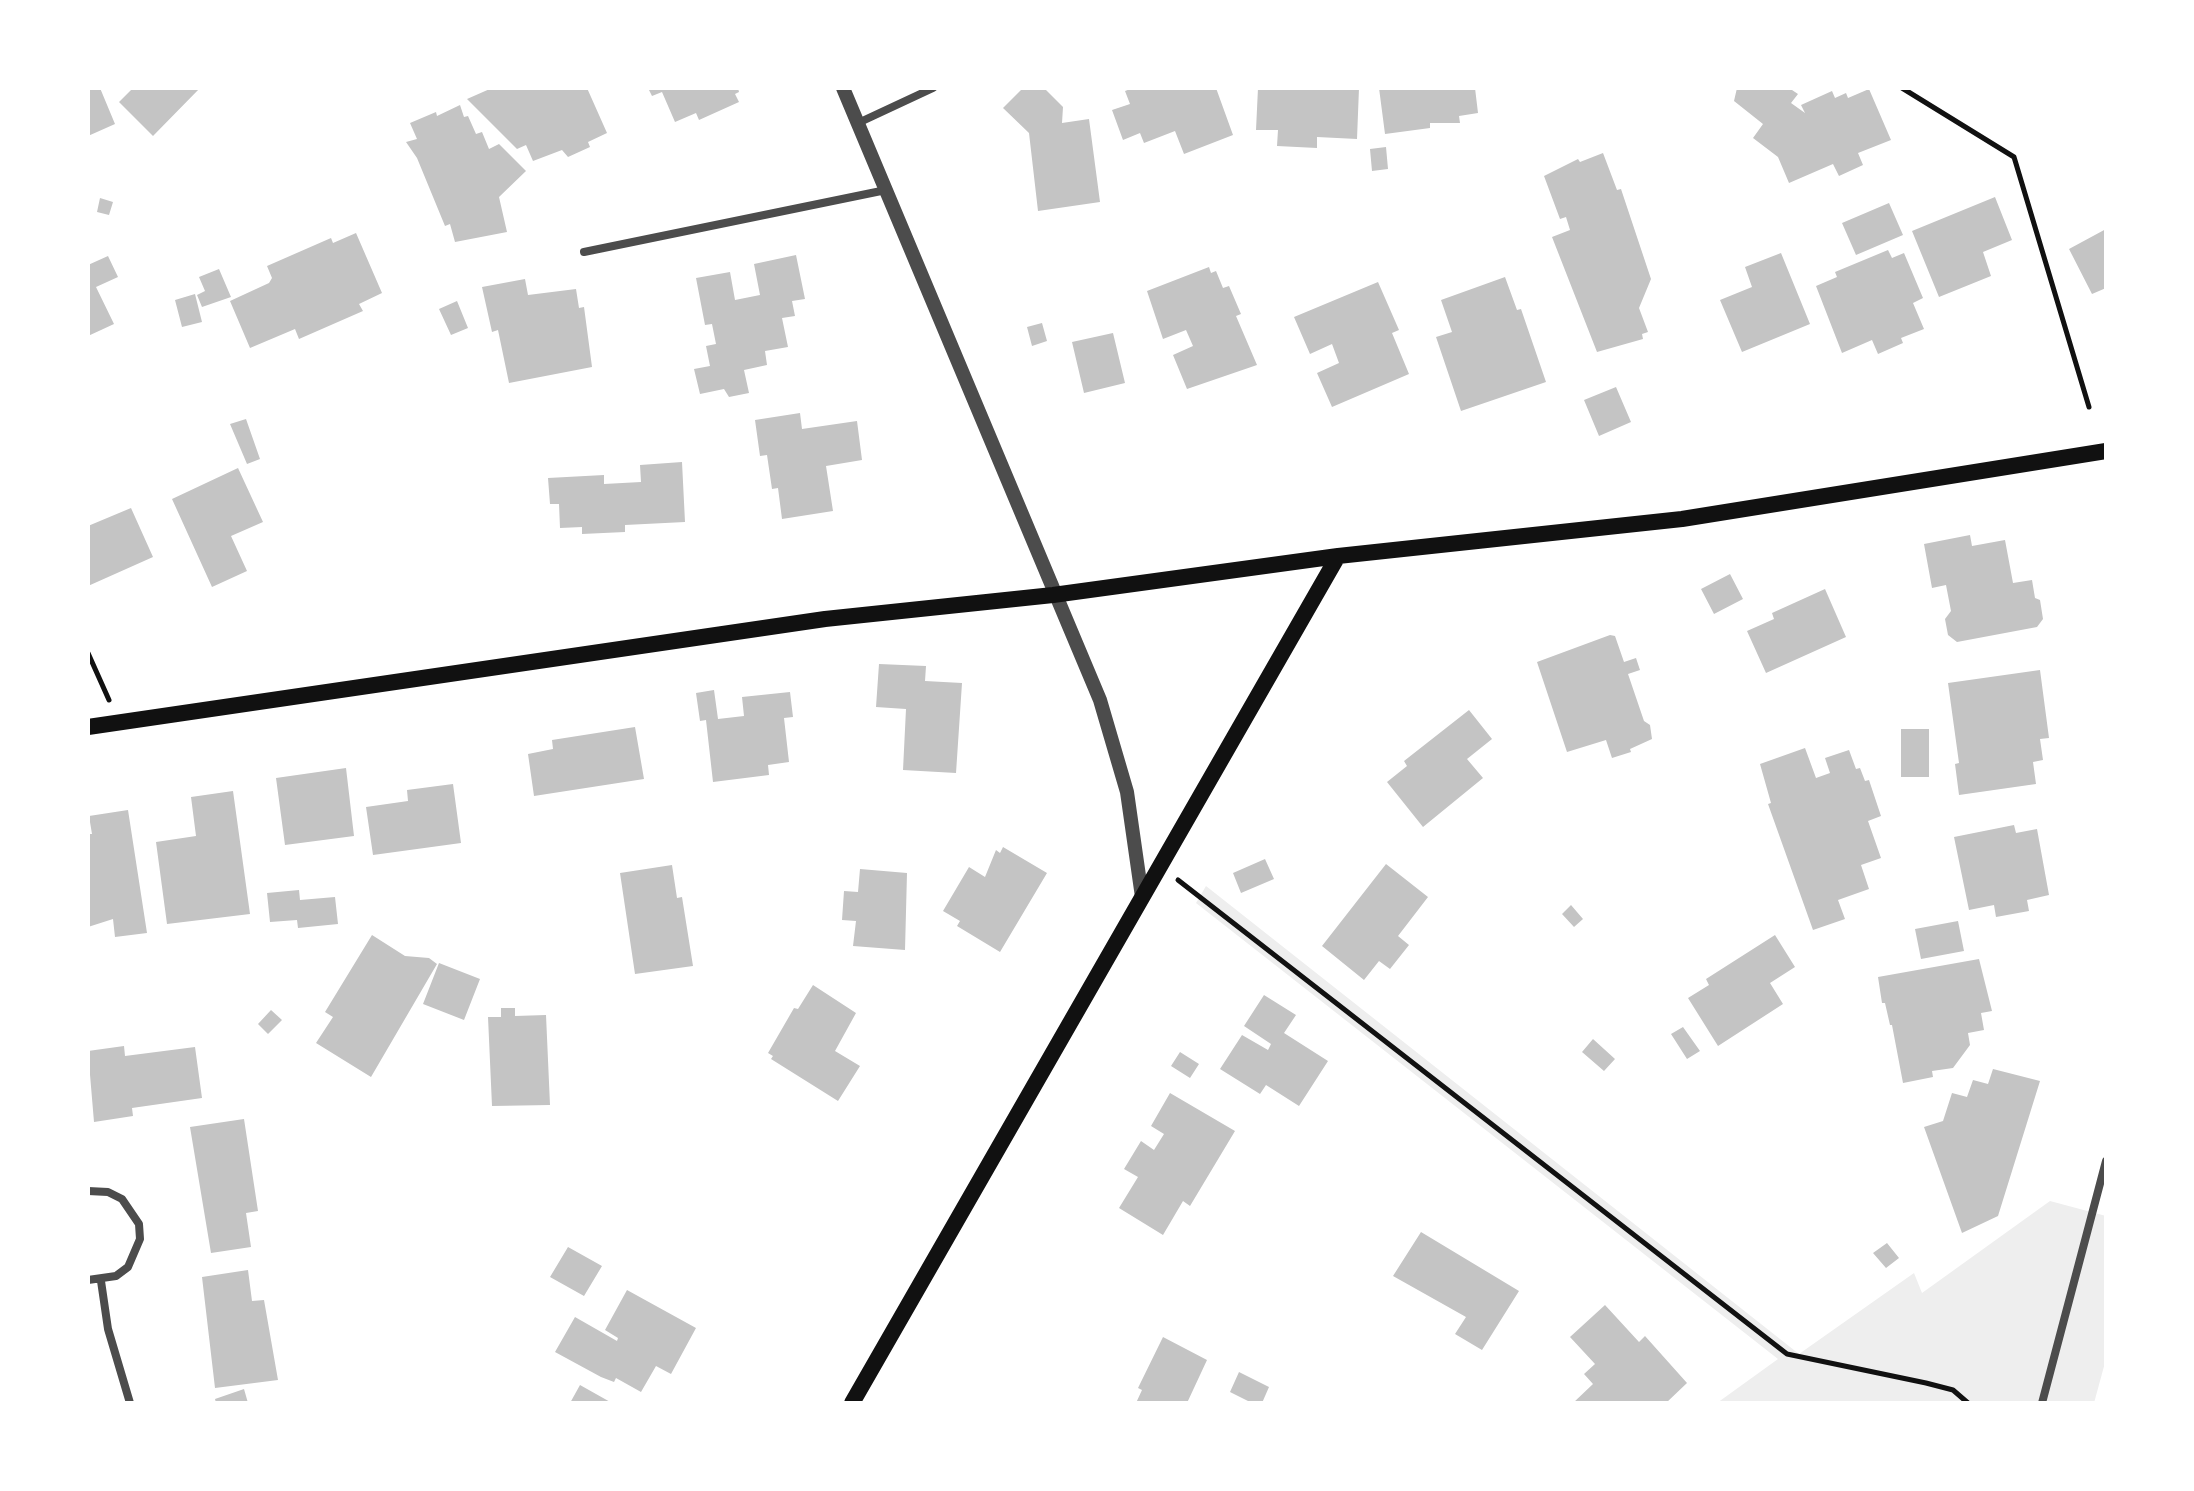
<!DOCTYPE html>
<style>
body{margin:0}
#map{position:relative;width:2194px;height:1491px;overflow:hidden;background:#fff;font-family:Helvetica,sans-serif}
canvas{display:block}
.frame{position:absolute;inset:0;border:90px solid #fff;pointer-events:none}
</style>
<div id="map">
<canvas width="2194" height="1491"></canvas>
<div class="frame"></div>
</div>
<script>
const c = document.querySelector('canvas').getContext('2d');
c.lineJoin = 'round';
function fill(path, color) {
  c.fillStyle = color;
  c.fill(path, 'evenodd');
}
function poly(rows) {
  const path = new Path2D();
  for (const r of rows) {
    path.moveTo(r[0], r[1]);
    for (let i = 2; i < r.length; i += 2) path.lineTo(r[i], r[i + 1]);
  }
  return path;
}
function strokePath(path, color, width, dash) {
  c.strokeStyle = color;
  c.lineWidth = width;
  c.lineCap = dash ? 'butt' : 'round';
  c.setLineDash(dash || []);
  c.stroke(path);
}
fill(poly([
 [1206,886,1799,1354,1914,1273,1922,1293,2050,1201,2106,1216,2106,1359,2094,1403,1717,1403,1778,1359,1196,903]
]), '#eee');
fill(poly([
 [88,88,100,88,115,124,88,136],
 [133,88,200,88,153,136,119,102],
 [492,88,587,88,607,133,588,142,590,147,568,157,562,150,533,161,526,145,517,149,467,99],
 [648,88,738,88,739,92,735,94,739,102,699,120,696,113,675,122,662,92,652,96],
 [1023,88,1044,88,1063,107,1062,123,1089,119,1100,202,1038,211,1029,133,1003,108],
 [1133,88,1216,88,1233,135,1184,154,1175,131,1144,143,1140,133,1123,140,1112,110,1130,104,1125,91],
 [1258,88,1359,88,1357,139,1317,137,1317,148,1277,146,1278,130,1256,130],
 [1379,88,1475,88,1478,113,1459,116,1460,123,1430,123,1430,128,1385,134],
 [1737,88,1789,88,1798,94,1791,103,1805,113,1801,105,1832,91,1835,98,1846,93,1848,98,1869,89,1891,140,1858,153,1863,165,1839,176,1833,164,1789,183,1778,157,1753,138,1763,124,1734,101],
 [460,105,464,117,468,116,476,134,482,132,489,149,499,144,526,171,499,197,507,232,455,242,450,224,445,226,417,158,406,142,417,139,410,123,436,112,437,116],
 [1386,147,1388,169,1372,171,1370,149],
 [1603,153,1617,190,1621,189,1651,279,1639,308,1648,332,1642,334,1643,339,1597,352,1552,237,1570,230,1566,217,1560,219,1544,176,1578,159,1580,162],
 [1995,197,2012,240,1983,252,1991,276,1939,297,1912,231],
 [100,198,113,202,109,215,97,212],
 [1889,203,1903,235,1856,255,1842,223],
 [2106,229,2106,288,2092,294,2069,249],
 [356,233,382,293,359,304,363,311,299,339,295,329,250,348,230,301,269,283,272,278,267,266,331,238,333,243],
 [1888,250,1892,258,1904,253,1923,298,1913,303,1924,329,1901,338,1903,343,1878,354,1872,340,1842,353,1816,286,1837,277,1835,272],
 [1781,253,1810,324,1742,352,1720,300,1752,287,1745,267],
 [796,255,805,299,792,301,795,316,782,318,788,347,765,351,767,365,744,370,749,393,729,397,724,389,700,394,694,369,710,366,706,346,716,344,712,324,705,325,696,278,730,272,735,300,760,295,754,264],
 [108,256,118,277,96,287,114,324,88,336,88,265],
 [1209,267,1211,273,1216,271,1223,288,1229,286,1241,314,1236,316,1257,365,1187,389,1173,355,1193,346,1186,330,1163,339,1147,291],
 [219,269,231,297,202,307,197,295,205,291,199,277],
 [1505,277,1517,310,1521,309,1546,382,1461,411,1436,337,1452,332,1441,300],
 [525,279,528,295,576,289,579,308,584,307,592,367,509,383,498,330,492,332,482,287],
 [1378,282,1399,330,1392,333,1409,374,1332,407,1317,373,1339,363,1332,344,1310,354,1294,317],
 [195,294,202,322,182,327,175,300],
 [457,301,468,328,451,335,439,309],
 [1042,323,1047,341,1032,346,1027,327],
 [1113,333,1125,383,1084,393,1072,342],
 [1616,387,1631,422,1599,436,1584,400],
 [800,413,802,429,857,421,862,460,826,466,833,511,782,519,778,488,772,489,767,455,760,456,755,420],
 [246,419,260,459,247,464,230,424],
 [682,462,685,522,625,525,625,532,582,534,582,527,560,528,559,504,550,504,548,478,604,475,604,484,641,482,640,465],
 [238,468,263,522,231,536,247,571,212,587,172,499],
 [131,508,153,557,88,586,88,526],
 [1970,535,1972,546,2005,540,2013,583,2032,580,2035,598,2040,600,2043,619,2037,627,1957,642,1948,635,1945,619,1951,611,1946,585,1932,588,1924,544],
 [1730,574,1743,599,1714,614,1701,589],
 [1825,589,1846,637,1766,673,1747,631,1774,619,1772,613],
 [1610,635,1615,636,1624,662,1636,658,1640,670,1628,674,1644,721,1650,725,1652,739,1630,749,1631,752,1612,758,1606,740,1567,752,1537,662],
 [879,664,926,666,925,681,962,683,956,773,903,770,906,709,876,707],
 [2040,670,2049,738,2040,739,2043,760,2033,762,2036,784,1959,795,1955,764,1959,763,1948,683],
 [714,690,718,719,744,716,742,697,790,692,793,717,784,718,789,762,768,765,769,775,713,782,706,720,700,721,696,693],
 [1469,710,1492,739,1467,759,1483,778,1423,827,1387,782,1407,766,1404,761],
 [635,727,644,779,534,796,528,754,553,749,552,740],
 [1901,729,1929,729,1929,777,1901,777],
 [1805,748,1816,778,1830,773,1825,758,1849,750,1856,769,1860,768,1865,781,1869,780,1881,816,1868,821,1881,858,1861,865,1869,889,1838,900,1845,919,1813,930,1768,804,1771,803,1760,764],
 [346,768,354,836,285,845,276,778],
 [453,784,461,843,373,855,366,807,408,801,407,790],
 [233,791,250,914,167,924,156,842,196,836,191,797],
 [128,810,147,933,115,937,113,919,88,927,88,834,92,834,89,816],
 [2014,825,2016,833,2037,829,2049,895,2027,900,2029,911,1996,917,1994,905,1969,910,1954,837],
 [1003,847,1047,873,1000,952,957,926,960,921,943,911,969,867,985,877,996,850,1000,853],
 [1265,859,1274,879,1241,893,1233,873],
 [1386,864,1428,897,1398,936,1409,945,1390,969,1379,961,1364,980,1322,946],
 [672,865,677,898,682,897,693,966,635,974,620,873],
 [860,869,907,873,905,950,853,946,856,921,842,920,844,891,858,892],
 [299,890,300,900,335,897,338,924,298,928,297,920,270,922,267,893],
 [1571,905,1583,919,1574,927,1562,914],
 [1958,921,1964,951,1921,959,1915,929],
 [372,935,405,956,429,958,437,964,371,1077,316,1043,333,1017,325,1012],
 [1775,935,1795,967,1770,983,1783,1004,1718,1046,1688,998,1709,985,1706,979],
 [1979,959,1992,1011,1981,1013,1984,1030,1968,1033,1970,1045,1953,1068,1932,1071,1933,1077,1903,1083,1892,1025,1890,1025,1885,1003,1882,1003,1878,977],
 [439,963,480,979,464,1020,423,1004],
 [813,985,856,1013,835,1051,860,1066,838,1101,771,1059,773,1056,768,1053,794,1008,798,1009],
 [1264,995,1296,1015,1284,1033,1328,1061,1299,1106,1266,1085,1260,1094,1220,1069,1242,1035,1268,1050,1271,1044,1244,1026],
 [501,1008,515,1008,515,1016,546,1015,550,1105,492,1106,488,1017,501,1017],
 [271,1010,282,1020,268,1034,258,1024],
 [1683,1027,1700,1051,1687,1059,1671,1034],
 [1593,1039,1615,1059,1604,1071,1582,1052],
 [124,1046,125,1056,195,1047,202,1098,132,1108,133,1116,94,1122,88,1051],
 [1180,1052,1199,1064,1190,1078,1171,1066],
 [1993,1069,2040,1081,1998,1216,1962,1233,1924,1127,1943,1121,1952,1093,1967,1097,1973,1080,1988,1084],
 [1170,1093,1235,1131,1190,1206,1183,1201,1163,1235,1119,1208,1138,1177,1124,1169,1141,1141,1154,1150,1164,1134,1151,1126],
 [244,1119,258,1211,246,1213,251,1247,211,1253,190,1127],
 [1421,1232,1519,1291,1482,1350,1455,1334,1466,1317,1393,1276],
 [1887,1243,1899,1258,1886,1268,1873,1253],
 [568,1247,602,1266,584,1296,550,1277],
 [248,1270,252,1301,264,1300,278,1380,215,1388,202,1277],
 [627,1290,696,1328,671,1374,656,1366,641,1392,616,1378,614,1382,601,1377,555,1352,575,1317,617,1341,618,1338,605,1330],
 [1605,1305,1639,1342,1645,1336,1687,1383,1666,1403,1573,1403,1593,1384,1584,1374,1595,1364,1570,1337],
 [1163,1337,1207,1360,1187,1403,1136,1403,1142,1390,1138,1388],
 [1239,1372,1269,1387,1262,1403,1252,1403,1230,1392],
 [580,1385,612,1403,570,1403],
 [244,1389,248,1403,216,1403,215,1399]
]), '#c4c4c4');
strokePath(poly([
 [1902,88,2014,157,2089,407],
 [88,653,109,700],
 [1178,880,1787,1354,1926,1383,1953,1390,1968,1403]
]), '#111', 5);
strokePath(poly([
 [858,123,933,88],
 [584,252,886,190],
 [88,1191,108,1192,122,1199,139,1224,140,1239,128,1267,116,1276,88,1280],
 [101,1281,108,1329,130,1403],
 [2042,1403,2106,1161]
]), '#4c4c4c', 8);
strokePath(poly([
 [843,88,1100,700,1127,792,1142,897]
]), '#4c4c4c', 14);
strokePath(poly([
 [88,727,825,619,1053,595,1338,556,1682,519,2106,451],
 [852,1403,1338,556]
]), '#111', 16);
</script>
